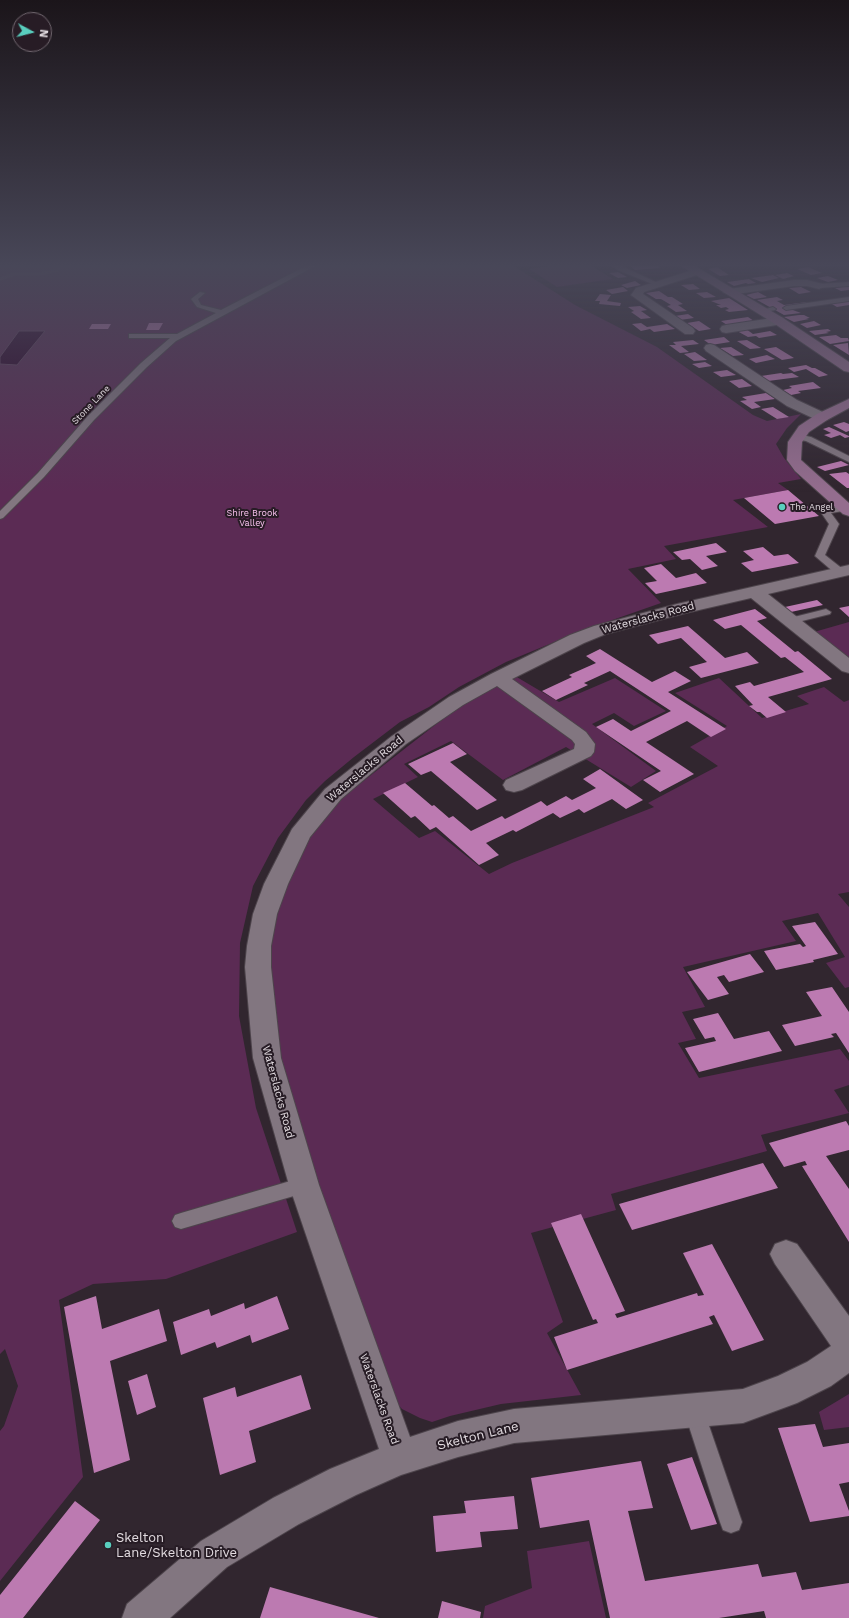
<!DOCTYPE html>
<style>
body{margin:0}
#map{position:relative;width:849px;height:1618px;overflow:hidden;background:#31262f;font-family:"Work Sans",sans-serif}
canvas{display:block}
.north{position:absolute;left:12px;top:12px;width:40px;height:40px;box-sizing:border-box;background:#271c25;border:1px solid #726870;border-radius:50%;rotate:97deg;font-size:11px;font-weight:700;line-height:16px;text-align:center;color:#e2dbe0}
.north::after{content:'';display:block;margin:auto;width:14px;height:18px;background:#59cebe;clip-path:polygon(50% 0,100% 100%,50% 72%,0 100%)}
</style>
<div id="map">
<canvas width="849" height="1618"></canvas>
<div class="north">N</div>
</div>
<script>
const c = document.querySelector('canvas').getContext('2d');
c.lineJoin = 'round';
function fill(path, color) {
  c.fillStyle = color;
  c.fill(path, 'evenodd');
}
function poly(rows) {
  const path = new Path2D();
  for (const r of rows) {
    path.moveTo(r[0], r[1]);
    for (let i = 2; i < r.length; i += 2) path.lineTo(r[i], r[i + 1]);
  }
  return path;
}
function strokePath(path, color, width, dash) {
  c.strokeStyle = color;
  c.lineWidth = width;
  c.lineCap = dash ? 'butt' : 'round';
  c.setLineDash(dash || []);
  c.stroke(path);
}
function write(font, color, halo, rows, align = 'center') {
  c.font = font + ' "Work Sans",sans-serif';
  c.lineWidth = 4;
  c.setLineDash([]);
  c.textBaseline = 'middle';
  c.strokeStyle = halo;
  c.fillStyle = color;
  for (const [text, x, y, turn = 0] of rows) {
    c.save();
    c.translate(x, y);
    c.rotate((+turn || 0) * Math.PI / 180);
    c.textAlign = isNaN(turn) ? turn : align;
    if (halo) c.strokeText(text, 0, 0);
    c.fillText(text, 0, 0);
    c.restore();
  }
}
fill(poly([
 [0,265,514,266,575,305,657,347,753,415,767,421,801,414,787,428,776,444,784,458,801,479,778,483,788,490,733,500,768,527,664,546,676,559,628,569,661,603,581,631,506,662,459,687,429,707,400,722,354,757,325,781,306,800,278,838,253,886,240,943,239,1016,256,1108,297,1232,166,1279,93,1284,59,1300,83,1477,0,1581,0,1431,4,1426,18,1386,5,1349,0,1354],
 [560,265,590,265,613,279,557,287,529,269],
 [849,622,849,660,814,632],
 [515,676,559,702,615,678,666,711,634,726,614,713,592,724,656,771,631,787,566,747,503,780,451,741,404,764,418,777,373,799,419,838,435,831,489,874,512,863,654,807,648,803,718,766,690,747,727,726,675,693,719,678,762,718,809,704,797,696,824,687,844,702,849,700,849,892,838,894,849,907,849,987,845,988,826,963,845,957,818,913,782,921,796,941,683,967,705,1007,682,1012,696,1039,678,1043,699,1078,840,1049,849,1061,849,1085,834,1090,849,1113,761,1135,767,1151,611,1194,616,1210,531,1233,563,1322,547,1333,581,1395,501,1404,450,1416,432,1422,420,1418,402,1409,394,1400,349,1279,284,1078,269,1005,268,964,272,922,293,861,334,804,462,704],
 [849,1394,849,1427,824,1430,819,1412],
 [589,1541,606,1618,483,1618,485,1606,532,1588,527,1551]
]), '#5b2b54');
const water = poly([
 [19,331,45,331,17,365,0,364,0,357,19,331]
]);
fill(water, '#2c0128');
strokePath(water, '#63425f', 1);
strokePath(poly([
 [441,265,447,266],
 [0,279,14,274,39,274,58,270,60,267,68,265]
]), '#63425f', 3.5);
fill(poly([
 [629,265,657,265,660,268,635,270],
 [717,267,729,275,720,276,708,269],
 [808,267,822,273,811,275,797,269],
 [618,272,627,277,618,278,609,273],
 [787,273,794,276,783,279,775,275],
 [773,275,779,278,762,282,751,278],
 [828,276,838,280,828,282,817,278],
 [749,279,756,283,748,284,746,283,734,286,727,282],
 [635,281,641,285,627,288,621,285],
 [693,284,700,289,689,290,681,285],
 [849,286,849,290,841,291,835,288],
 [623,287,628,291,612,294,606,290],
 [801,287,811,292,799,294,789,288],
 [659,291,668,297,672,297,683,304,678,305,687,311,676,312,667,306,671,305,661,299,656,299,646,293],
 [707,292,716,297,704,298,696,293],
 [758,292,767,297,754,299,746,295],
 [600,294,611,295,607,301,621,303,620,306,599,304,600,301,595,301],
 [777,297,783,300,777,301,784,305,807,302,810,303,790,309,801,313,784,315,757,300],
 [729,298,748,310,729,312,725,310,729,309,726,307,721,308,716,305,721,305,711,301],
 [849,300,849,305,837,307,830,303],
 [640,306,647,310,641,311,651,318,641,319,631,312,634,311,628,307],
 [688,314,694,318,680,320,675,316],
 [799,315,804,315,810,318,806,318,809,319,794,322,784,317],
 [748,317,754,321,727,325,721,321],
 [699,321,711,329,699,331,687,323],
 [814,321,821,325,807,328,800,324],
 [149,323,163,323,159,330,146,330],
 [641,323,647,327,667,324,675,329,654,332,650,329,641,331,632,324],
 [92,324,111,324,108,329,89,329],
 [746,329,753,334,770,331,777,335,759,338,756,336,748,337,737,331],
 [828,329,831,331,826,332,829,333,815,335,809,331],
 [836,335,841,338,848,338,849,341,830,344,819,337],
 [724,337,730,342,711,345,704,340],
 [693,340,699,344,681,346,689,352,680,353,669,345,676,345,673,342],
 [747,340,761,348,750,349,737,341],
 [848,343,849,355,833,345],
 [731,347,744,355,733,356,720,348],
 [776,347,794,358,782,360,764,349],
 [695,352,707,360,694,361,684,354],
 [767,355,775,359,756,363,749,359],
 [705,362,712,366,699,368,692,364],
 [806,365,812,368,815,368,828,375,819,377,806,369,794,372,788,368],
 [727,370,736,375,721,377,713,372],
 [781,373,783,374,792,373,799,377,768,381,761,376],
 [742,379,752,386,739,388,729,381],
 [813,382,821,388,798,391,801,393,791,395,783,390,792,388,789,386],
 [766,393,775,399,754,402,761,407,752,409,740,401,747,400,742,397],
 [773,407,789,417,777,419,761,409],
 [844,422,849,424,849,431,846,432,833,425],
 [829,427,849,436,849,437,845,438,840,435,831,438,824,435,831,433,823,429],
 [841,461,849,465,825,471,817,467],
 [846,472,849,474,849,488,847,488,829,474],
 [788,490,819,516,775,524,744,498],
 [716,543,727,552,706,556,718,566,702,570,690,559,682,560,673,552],
 [763,547,774,556,788,554,799,563,752,572,741,563,754,560,743,551],
 [661,564,676,578,696,573,707,583,656,594,645,583,657,581,644,568],
 [817,600,823,605,791,612,785,607],
 [849,606,849,617,839,608],
 [755,609,767,618,757,621,795,652,798,651,832,679,768,697,786,712,767,718,760,712,757,712,749,706,753,705,735,686,750,682,754,686,804,672,785,657,781,658,741,625,725,629,713,620],
 [688,626,725,658,747,652,759,663,701,678,689,667,707,662,681,638,658,644,649,635],
 [600,649,652,682,675,671,691,681,668,692,726,729,711,737,687,721,646,742,694,774,660,792,643,780,661,771,596,727,613,719,631,731,671,711,610,671,584,683,588,685,556,700,542,691,572,677,569,675,596,663,586,656],
 [453,743,467,754,450,762,497,800,477,810,431,771,421,775,408,764],
 [600,769,643,800,626,809,612,799,584,813,579,809,560,818,553,813,516,832,513,830,486,843,499,855,479,865,436,827,430,830,415,816,411,818,383,793,405,783,432,806,434,805,449,818,453,816,471,831,502,816,505,819,541,801,547,806,566,796,572,800,596,788,583,779],
 [815,922,838,954,813,960,814,962,776,970,764,951,800,944,803,947,806,946,792,926],
 [750,954,764,972,729,982,724,975,717,977,729,994,708,1000,687,972],
 [832,987,849,1012,849,1053,836,1033,831,1034,834,1037,795,1046,782,1025,822,1016,806,992],
 [718,1013,734,1039,769,1031,782,1051,699,1072,685,1048,716,1041,714,1037,705,1039,693,1019],
 [846,1121,849,1126,849,1150,826,1156,849,1189,849,1242,802,1166,807,1165,805,1161,784,1167,769,1143],
 [763,1163,778,1188,632,1230,619,1204],
 [581,1214,625,1311,615,1314,617,1318,697,1293,698,1296,704,1295,683,1253,712,1244,764,1340,732,1351,714,1315,709,1317,713,1324,567,1370,554,1337,598,1323,596,1319,593,1320,551,1223],
 [96,1296,102,1329,159,1309,167,1341,110,1361,130,1460,94,1473,64,1307],
 [277,1296,289,1329,252,1343,250,1335,217,1348,215,1342,181,1355,173,1322,209,1309,211,1316,244,1303,245,1309],
 [147,1374,156,1407,137,1415,128,1381],
 [301,1375,311,1409,249,1431,256,1462,220,1475,203,1398,235,1387,237,1397],
 [815,1424,823,1447,849,1443,849,1482,839,1484,849,1511,849,1516,810,1522,778,1428],
 [692,1457,717,1524,691,1530,667,1464],
 [641,1461,653,1508,628,1511,645,1581,758,1564,762,1577,796,1572,802,1590,849,1583,849,1618,766,1618,764,1611,719,1618,610,1618,589,1520,540,1528,531,1478],
 [514,1496,518,1529,480,1532,482,1547,436,1552,433,1516,466,1513,464,1501],
 [75,1501,100,1520,23,1618,0,1618,0,1595],
 [270,1587,379,1618,260,1618],
 [442,1601,481,1612,480,1618,438,1618]
]), '#bc7ab1');
const lane = poly([
 [308,265,317,265,176,341,147,367,94,420,44,477,3,518,0,519,0,511,38,473,88,416,141,363,170,338,129,338,129,334,177,334,216,313,197,307,191,299,200,292,205,293,198,299,201,305,221,310,308,265],
 [612,265,619,265,660,284,655,285,618,270,612,265],
 [849,282,849,286,819,288,816,286,819,284,849,282],
 [849,297,849,301,786,310,783,308,786,306,849,297],
 [773,307,776,309,775,310,761,313,758,311,773,307],
 [798,434,811,437,849,456,849,462,806,441,795,439,794,437,795,435,798,434],
 [846,505,849,506,849,510,831,513,839,524,825,555,844,570,845,572,840,575,836,574,815,556,829,524,820,511,825,508,846,505],
 [826,609,831,612,830,614,790,624,785,621,786,619,826,609],
 [304,1177,310,1180,313,1185,310,1190,304,1193,181,1229,175,1227,172,1221,175,1215,181,1213,304,1177],
 [694,1401,701,1404,704,1411,742,1522,739,1530,731,1533,723,1530,720,1522,684,1411,687,1404,694,1401]
]);
const street = poly([
 [696,269,701,272,700,274,644,292,643,294,693,328,695,331,693,334,685,334,631,295,636,288,696,269],
 [794,280,807,280,823,284,825,286,819,289,807,286,794,286,729,295,723,292,729,289,794,280],
 [779,317,783,318,785,321,783,324,726,333,722,332,720,329,722,326,726,325,779,317],
 [710,344,714,345,797,400,827,414,829,417,827,420,822,421,817,420,787,406,706,351,704,348,706,345,710,344],
 [849,565,849,575,768,594,849,658,849,673,842,671,751,598,686,613,606,634,584,643,512,679,586,732,595,744,594,752,591,756,522,790,514,792,506,790,503,785,506,780,574,749,575,744,572,740,497,686,463,705,406,744,341,799,310,837,288,884,277,914,271,946,271,967,281,1058,319,1185,410,1437,458,1421,514,1409,743,1389,778,1376,807,1362,831,1346,775,1264,770,1254,775,1244,786,1240,797,1244,849,1316,849,1373,831,1386,797,1403,743,1423,514,1443,458,1457,401,1475,356,1495,299,1524,227,1567,170,1618,122,1618,127,1604,201,1541,273,1498,330,1469,379,1449,289,1185,253,1058,245,967,247,946,253,914,264,884,292,829,325,789,392,736,449,697,491,674,570,635,594,626,677,604,849,565]
]);
const secondary = poly([
 [680,265,693,265,783,318,849,362,849,372,844,371,775,324,680,265],
 [849,399,849,408,827,420,809,432,802,442,801,460,849,503,849,516,843,514,795,471,787,460,788,442,799,426,817,414,849,399]
]);
strokePath(lane, '#4d444b', 2);
strokePath(street, '#4d444b', 2);
strokePath(secondary, '#4d444b', 2);
fill(lane, '#827680');
fill(street, '#827680');
fill(secondary, '#946d8e');
const sky = c.createLinearGradient(0, 0, 0, 492);
sky.addColorStop(0, '#1b151a');
sky.addColorStop(0.54, '#484758');
sky.addColorStop(1, '#48475800');
c.fillStyle = sky;
c.fillRect(0, 0, 849, 492);
for (const [x, y, r, color] of [
 [782,507,4,"#59cebe"],
 [108,1545,4,"#59cebe"]
]) {
  const dot = new Path2D();
  dot.arc(x, y, r, 0, 2 * Math.PI);
  c.fillStyle = color;
  c.fill(dot);
  strokePath(dot, '#271c25', 1.5);
}
write('9px', '#e2dbe0', '#271c25', [
 ["Stone Lane",91,405,-46]
]);
write('9px', '#e2dbe0', '#271c25', [
 ["The Angel",790,507]
], 'left');
write('9px', '#f7c0ed', '#271c25', [
 ["Shire Brook",252,513],
 ["Valley",252,523]
]);
write('11px', '#e2dbe0', '#271c25', [
 ["Waterslacks Road",648,618,-15],
 ["Waterslacks Road",365,769,-40],
 ["Waterslacks Road",278,1092,75],
 ["Waterslacks Road",379,1399,70]
]);
write('13px', '#e2dbe0', '#271c25', [
 ["Skelton Lane",478,1436,-14]
]);
write('13px', '#e2dbe0', '#271c25', [
 ["Skelton",116,1538],
 ["Lane/Skelton Drive",116,1553]
], 'left');
</script>
